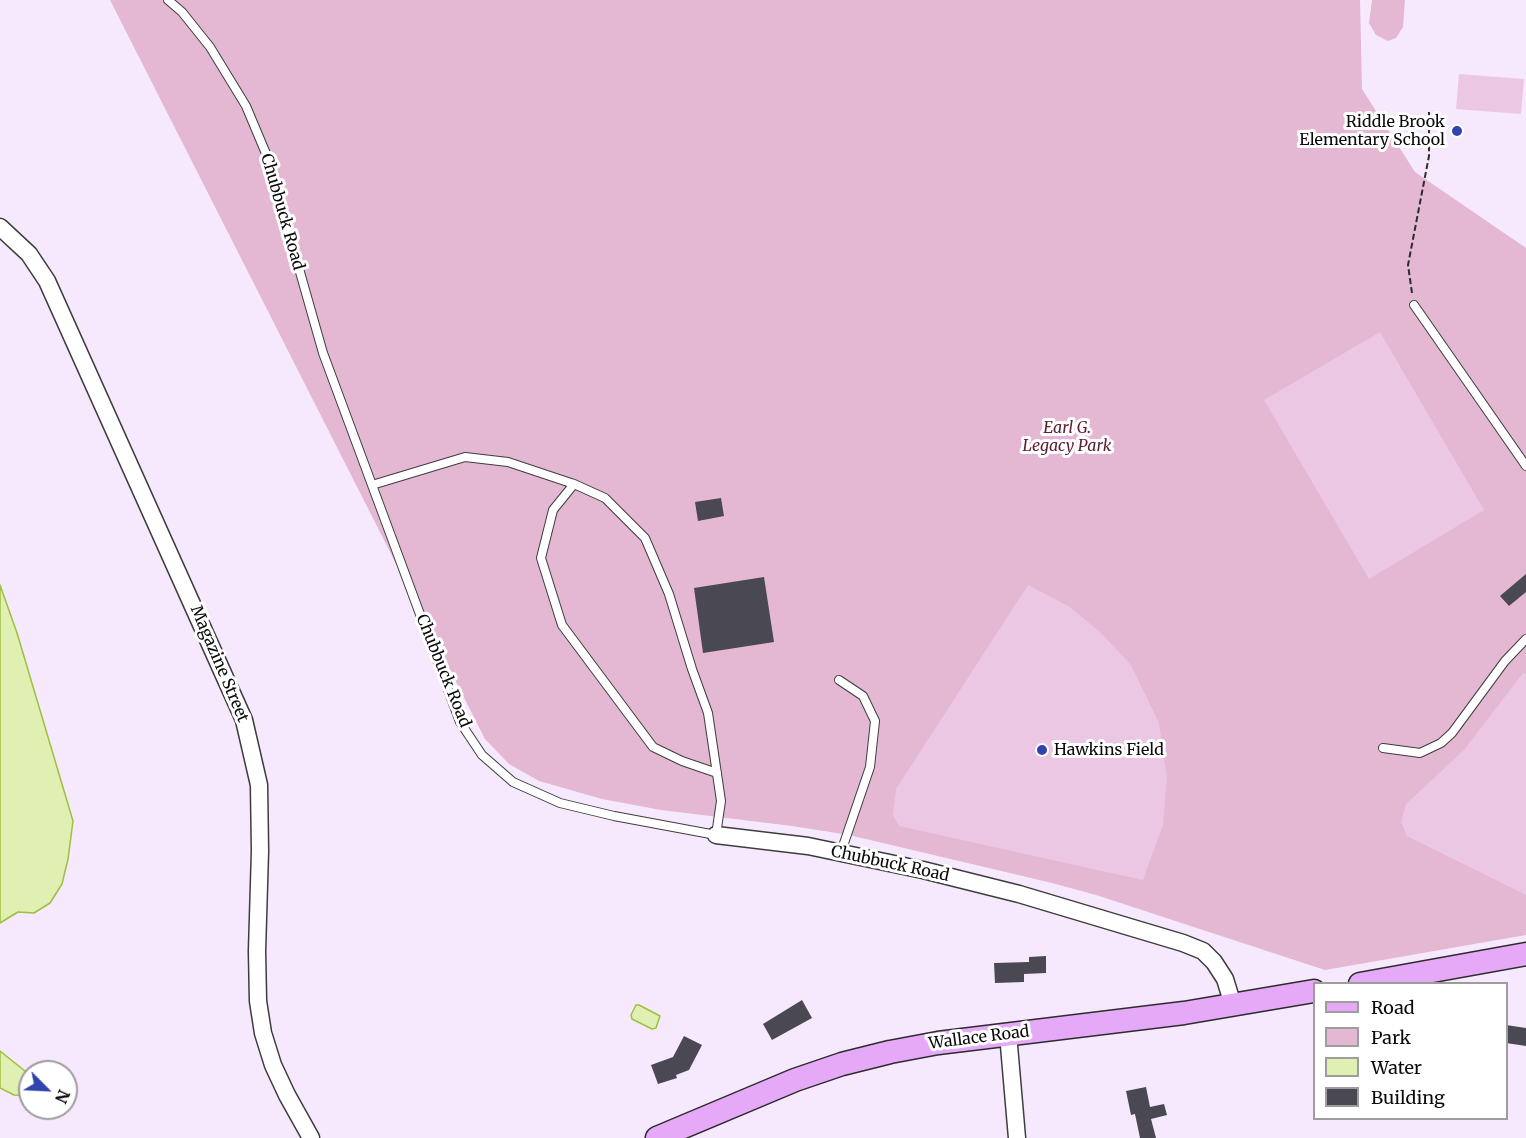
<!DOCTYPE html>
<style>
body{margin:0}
#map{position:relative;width:1526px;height:1138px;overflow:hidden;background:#f7e9fd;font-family:Merriweather,serif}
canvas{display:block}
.legend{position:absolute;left:1313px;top:982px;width:195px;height:138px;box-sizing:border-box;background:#fff;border:2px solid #9d9d9d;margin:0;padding:8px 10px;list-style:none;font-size:18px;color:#0a0a0a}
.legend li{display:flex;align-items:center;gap:12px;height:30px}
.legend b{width:30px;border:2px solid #9d9d9d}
.north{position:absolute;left:18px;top:1060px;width:60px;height:60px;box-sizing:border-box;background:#fff;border:2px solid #9d9d9d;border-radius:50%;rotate:114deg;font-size:16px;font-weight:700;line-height:24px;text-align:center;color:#0a0a0a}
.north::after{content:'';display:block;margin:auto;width:21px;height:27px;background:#3044ad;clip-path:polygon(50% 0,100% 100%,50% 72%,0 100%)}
</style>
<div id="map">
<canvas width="1526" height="1138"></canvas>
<ul class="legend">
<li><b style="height:8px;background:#e6a9f8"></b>Road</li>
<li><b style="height:16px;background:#e4b7d3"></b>Park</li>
<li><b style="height:16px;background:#e0f0b2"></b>Water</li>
<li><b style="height:16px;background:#4a4852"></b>Building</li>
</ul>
<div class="north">N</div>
</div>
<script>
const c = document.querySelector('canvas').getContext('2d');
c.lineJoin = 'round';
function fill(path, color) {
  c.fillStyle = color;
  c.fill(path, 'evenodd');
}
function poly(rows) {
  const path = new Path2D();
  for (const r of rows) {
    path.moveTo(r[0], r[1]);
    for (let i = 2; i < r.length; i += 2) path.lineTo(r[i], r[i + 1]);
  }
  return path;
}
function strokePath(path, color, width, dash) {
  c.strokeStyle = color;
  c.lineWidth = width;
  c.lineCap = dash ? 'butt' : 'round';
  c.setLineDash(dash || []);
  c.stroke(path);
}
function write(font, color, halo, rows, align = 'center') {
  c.font = font + ' Merriweather,serif';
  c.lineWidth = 6;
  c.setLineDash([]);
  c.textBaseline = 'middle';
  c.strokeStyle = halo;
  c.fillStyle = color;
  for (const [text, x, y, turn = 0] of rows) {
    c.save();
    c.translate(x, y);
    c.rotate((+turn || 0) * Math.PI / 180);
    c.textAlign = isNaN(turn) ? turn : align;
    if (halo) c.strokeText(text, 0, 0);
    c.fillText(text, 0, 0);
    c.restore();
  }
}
fill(poly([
 [110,0,1360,0,1362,89,1415,172,1526,248,1526,935,1325,970,1096,895,1052,883,849,835,792,826,661,810,602,799,539,781,509,764,485,739],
 [1372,0,1405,0,1403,27,1396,38,1388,41,1376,35,1369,23]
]), '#e4b7d3');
fill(poly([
 [1459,74,1524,79,1521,114,1456,109],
 [1380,332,1484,510,1369,579,1264,400],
 [1028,585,1070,607,1102,634,1131,665,1159,723,1167,777,1163,825,1143,880,899,826,893,815,896,789],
 [1523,673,1526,675,1526,895,1407,836,1401,822,1406,804,1464,750]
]), '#ecc7e3');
const water = poly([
 [0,585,17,633,73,821,68,859,62,884,50,903,34,913,18,912,0,923,0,585],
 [636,1005,639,1005,660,1016,656,1028,652,1029,632,1019,631,1015,636,1005],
 [0,1051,30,1075,30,1096,14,1095,0,1088,0,1051]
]);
fill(water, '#e0f0b2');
strokePath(water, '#9cc040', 1.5);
fill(poly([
 [721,498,724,516,698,521,695,502],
 [1526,574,1526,592,1509,606,1500,596],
 [764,577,774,642,703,653,694,588],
 [1046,956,1046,973,1024,974,1024,982,995,983,994,963,1029,962,1029,957],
 [802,1000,812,1018,772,1040,763,1024],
 [1506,1025,1526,1028,1526,1046,1506,1043],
 [684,1036,702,1045,689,1070,676,1075,677,1078,658,1084,651,1065,673,1057],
 [1146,1087,1150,1107,1164,1104,1167,1115,1151,1119,1156,1138,1140,1138,1135,1114,1131,1115,1126,1091]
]), '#4a4852');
const lane = poly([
 [168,0,182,12,210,47,246,106,267,156,323,353,460,722,482,755,513,782,560,803,614,816,716,835,721,801,708,713,692,669,669,594,645,538,605,498,574,484,508,462,465,457,372,485],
 [1414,305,1526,466],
 [574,484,553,510,541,558,562,625,653,747,682,761,717,773],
 [839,680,863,696,875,721,870,767,841,852],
 [1383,748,1420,753,1441,743,1452,733,1505,661,1526,639]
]);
const street = poly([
 [0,227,29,254,47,281,244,720,259,785,260,851,257,951,258,1001,263,1033,273,1065,287,1095,311,1138],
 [716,835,808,846,923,870,1019,894,1183,943,1203,951,1214,962,1225,979,1233,1005],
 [1008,1034,1017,1138]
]);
const secondary = poly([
 [1360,984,1526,954],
 [657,1138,795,1080,842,1064,890,1052,938,1043,1184,1013,1314,991]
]);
strokePath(lane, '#3d3d3d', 10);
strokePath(street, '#3d3d3d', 19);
strokePath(secondary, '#2c2c2c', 25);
strokePath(poly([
 [1412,293,1408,265,1429,156,1429,112]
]), '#2c2c2c', 2, [6, 3]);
strokePath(lane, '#fff', 8);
strokePath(street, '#fff', 16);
strokePath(secondary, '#e6a9f8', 22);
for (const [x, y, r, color] of [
 [1457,131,6,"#3044ad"],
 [1042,750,6,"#3044ad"]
]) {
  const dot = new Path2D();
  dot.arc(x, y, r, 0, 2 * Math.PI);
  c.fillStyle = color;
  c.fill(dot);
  strokePath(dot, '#fff', 2);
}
write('16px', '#0a0a0a', '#fff', [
 ["Riddle Brook",1445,122],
 ["Elementary School",1445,140],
 ["Hawkins Field",1054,750,"left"]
], 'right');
write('16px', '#0a0a0a', '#fff', [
 ["Chubbuck Road",282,212,74],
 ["Magazine Street",219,664,67],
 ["Chubbuck Road",443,671,68],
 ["Chubbuck Road",890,864,12],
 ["Wallace Road",979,1038,-7]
]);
write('italic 16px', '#5b2134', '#fff', [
 ["Earl G.",1067,428],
 ["Legacy Park",1067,446]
]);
</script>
